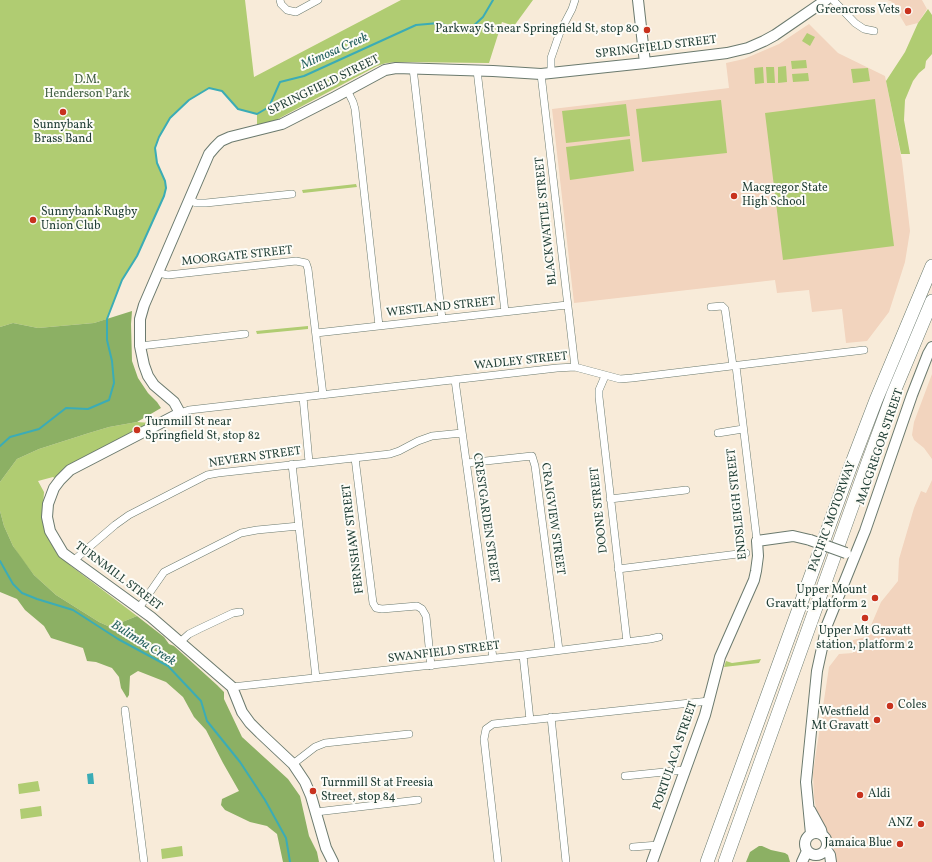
<!DOCTYPE html>
<style>
body{margin:0}
canvas{display:block;background:#f8ebd9}
</style>
<canvas width="932" height="862"></canvas>
<script>
const c = document.querySelector('canvas').getContext('2d');
c.lineJoin = 'round';
function fill(path, color) {
  c.fillStyle = color;
  c.fill(path, 'evenodd');
}
function poly(rows) {
  const path = new Path2D();
  for (const r of rows) {
    if (r.length === 3) {
      path.moveTo(r[0] + r[2], r[1]);
      path.arc(r[0], r[1], r[2], 0, 2 * Math.PI);
      continue;
    }
    path.moveTo(r[0], r[1]);
    for (let i = 2; i < r.length; i += 2) path.lineTo(r[i], r[i + 1]);
  }
  return path;
}
function strokePath(path, color, width, dash) {
  c.strokeStyle = color;
  c.lineWidth = width;
  c.lineCap = dash ? 'butt' : 'round';
  c.setLineDash(dash || []);
  c.stroke(path);
}
function write(font, color, halo, rows, align = 'center') {
  c.font = font + ' Vollkorn,serif';
  c.lineWidth = 4;
  c.setLineDash([]);
  c.textBaseline = 'middle';
  c.strokeStyle = halo;
  c.fillStyle = color;
  for (const [text, x, y, turn = 0] of rows) {
    c.save();
    c.translate(x, y);
    c.rotate((+turn || 0) * Math.PI / 180);
    c.textAlign = isNaN(turn) ? turn : align;
    if (halo) c.strokeText(text, 0, 0);
    c.fillText(text, 0, 0);
    c.restore();
  }
}
fill(poly([
 [888,0,922,0,927,9,918,23,906,26,891,1,889,1],
 [809,24,838,53,885,76,902,161,910,231,905,262,889,312,867,341,846,343,842,309,812,312,809,290,777,293,775,280,574,303,552,109,729,88,726,63,744,59,779,44],
 [932,374,932,459,924,448,914,440,912,435,914,422],
 [932,480,932,862,836,862,832,839,824,829,817,814,814,797,813,773,829,667,839,654,853,653,853,640,866,637,881,602,898,581,899,559,914,508,921,491,926,493]
]), '#f2d4be');
fill(poly([
 [0,0,245,0,254,77,401,0,533,0,514,26,502,22,489,63,398,62,386,63,377,66,276,120,257,125,257,114,238,109,222,91,209,88,189,100,170,118,159,137,155,148,157,163,165,181,166,188,164,196,137,256,122,280,107,319,94,323,38,328,13,323,0,327],
 [928,9,932,15,932,54,926,61,925,68,919,73,913,81,905,100,904,120,910,154,901,154,886,81,905,52,918,23],
 [807,33,815,37,810,46,802,41],
 [806,60,807,68,792,69,791,61],
 [786,66,787,82,778,83,778,67],
 [763,67,764,83,755,84,754,68],
 [766,67,774,67,775,83,767,83],
 [868,68,870,81,853,83,851,69],
 [808,73,809,81,793,82,792,74],
 [875,99,894,246,783,260,765,113],
 [721,100,727,153,642,162,636,109],
 [626,104,630,136,566,143,562,111],
 [630,139,634,171,570,180,566,147],
 [356,184,357,187,303,193,302,190],
 [308,326,308,329,257,334,256,331],
 [137,422,150,423,64,468,56,479,53,477,38,481,44,492,43,508,46,532,50,542,57,552,71,566,137,616,110,627,99,622,56,595,34,575,21,558,13,546,4,526,0,511,0,482,17,459,39,449,89,433,109,427],
 [761,659,759,663,724,667,726,661,732,663],
 [38,781,40,791,19,794,18,784],
 [41,806,42,816,21,819,20,809],
 [182,846,183,856,162,859,161,849]
]), '#b0cc72');
fill(poly([
 [132,311,131,324,132,361,138,378,148,393,157,402,161,408,137,422,109,427,89,433,39,449,17,459,0,482,0,327,13,323,38,328,94,323],
 [0,511,4,526,13,546,34,575,56,595,99,622,110,627,137,616,164,637,169,644,174,646,217,685,224,692,224,699,242,737,288,779,300,796,309,836,317,852,319,862,283,862,277,834,267,826,250,822,225,810,221,805,222,799,239,791,223,763,206,730,194,717,183,697,166,682,138,671,130,676,129,695,127,698,121,688,119,677,112,668,96,662,87,661,83,648,51,638,44,626,25,610,17,599,0,592],
 [759,846,762,846,771,850,785,853,788,855,790,862,746,862,750,852]
]), '#8cb064');
fill(poly([
 [93,773,94,784,88,784,87,774]
]), '#3bacb6');
strokePath(poly([
 [0,446,10,437,39,429,66,408,88,409,109,400,114,383,112,361,107,340,107,319,122,280,137,256,164,196,166,188,165,181,157,163,155,148,159,137,170,118,189,100,209,88,222,91,238,109,257,114,269,107,280,82,304,76,416,25,439,23,455,29,470,29,483,17,493,0],
 [0,561,13,584,22,593,37,599,73,610,118,639,168,666,201,701,207,721,240,762,265,800,286,838,290,862]
]), '#3bacb6', 2);
const street = poly([
 [280,0,281,4,287,10,296,12,318,0],
 [833,0,855,23,864,29,874,31],
 [413,68,442,319],
 [477,70,505,312],
 [551,73,551,58,560,32,572,9,575,0],
 [541,74,575,367],
 [347,90,353,102,355,109,379,326],
 [190,200,196,203,206,203,292,194],
 [158,273,168,275,296,261,306,263,308,269,323,395],
 [711,307,722,306,725,309,733,366],
 [316,333,567,305],
 [140,346,245,334],
 [736,366,757,541],
 [605,376,599,390,599,397,627,642],
 [455,380,493,658],
 [303,397,309,462],
 [180,413,189,410,557,368,575,367,620,379,632,378,864,350],
 [718,433,743,429],
 [355,458,373,603,376,608,382,609,417,606,422,609,426,616,431,666],
 [467,463,532,456,535,466,559,650],
 [292,464,316,678],
 [610,499,686,490],
 [73,561,115,525,129,515,207,475,218,473,390,454,399,451,418,441,432,436,462,433],
 [618,569,746,553],
 [139,608,164,572,241,533,257,530,299,526],
 [180,642,189,634,199,629,233,613,240,612],
 [523,655,530,720],
 [232,687,523,655,650,639,659,637],
 [125,710,144,862],
 [551,717,566,862],
 [293,764,315,747,325,743,409,734],
 [625,776,684,770],
 [316,812,418,800],
 [633,847,658,845],
 [498,862,484,739,486,729,493,724,709,701]
]);
const secondary = poly([
 [638,0,645,63],
 [810,810,821,830,822,834],
 [816,844,11],
 [811,834,806,782,817,671,827,625,865,531,912,395,928,354,932,347],
 [826,849,830,855,831,862],
 [333,862,326,848,311,796,305,782,293,764,260,733,250,723,242,712,232,687,151,617,63,553,50,531,47,517,48,504,54,488,60,480,70,470,180,413,174,402,154,385,148,376,144,365,140,346,140,319,144,305,209,154,215,147,221,141,230,137,282,124,335,97,385,70,396,68,493,71,541,74,645,63,727,53,748,48,764,41,775,35,826,0],
 [652,862,705,715,720,657,754,580,756,571,758,556,757,541,793,536,810,540],
 [802,862,807,851]
]);
const highway = poly([
 [707,862,850,468,876,400,932,266],
 [725,862,868,462,893,394,932,301]
]);
strokePath(street, '#6b7a6e', 8);
strokePath(secondary, '#6b7a6e', 12);
strokePath(highway, '#6b7a6e', 14);
strokePath(street, '#fff', 7);
strokePath(secondary, '#fff', 10);
strokePath(highway, '#fff', 13);
const secondaryBridge = poly([
 [810,540,846,553]
]);
strokePath(secondaryBridge, '#6b7a6e', 12, []);
strokePath(secondaryBridge, '#fff', 10);
for (const [x, y, r, color] of [
 [908,11,4,"#c8321e"],
 [647,30,4,"#c8321e"],
 [63,112,4,"#c8321e"],
 [734,196,4,"#c8321e"],
 [33,220,4,"#c8321e"],
 [137,430,4,"#c8321e"],
 [875,598,4,"#c8321e"],
 [865,618,4,"#c8321e"],
 [890,706,4,"#c8321e"],
 [877,720,4,"#c8321e"],
 [313,791,4,"#c8321e"],
 [860,795,4,"#c8321e"],
 [921,824,4,"#c8321e"],
 [900,844,4,"#c8321e"]
]) {
  const dot = new Path2D();
  dot.arc(x, y, r, 0, 2 * Math.PI);
  c.fillStyle = color;
  c.fill(dot);
  strokePath(dot, '#fdfcf7', 1.5);
}
write('12px', '#1f3d34', '#fdfcf7', [
 ["Greencross Vets",900,11],
 ["Parkway St near Springfield St, stop 80",639,30],
 ["Sunnybank",63,126,"center"],
 ["Brass Band",63,140,"center"],
 ["Macgregor State",742,189,"left"],
 ["High School",742,203,"left"],
 ["Sunnybank Rugby",41,213,"left"],
 ["Union Club",41,227,"left"],
 ["Turnmill St near",145,423,"left"],
 ["Springfield St, stop 82",145,437,"left"],
 ["Upper Mount",867,591],
 ["Gravatt, platform 2",867,605],
 ["Upper Mt Gravatt",865,632,"center"],
 ["station, platform 2",865,646,"center"],
 ["Coles",898,706,"left"],
 ["Westfield",869,713],
 ["Mt Gravatt",869,727],
 ["Turnmill St at Freesia",321,784,"left"],
 ["Street, stop 84",321,798,"left"],
 ["Aldi",868,795,"left"],
 ["ANZ",913,824],
 ["Jamaica Blue",892,844]
], 'right');
write('12px', '#1f3d34', '#fdfcf7', [
 ["SPRINGFIELD STREET",656,48,-7],
 ["SPRINGFIELD STREET",324,86,-26],
 ["BLACKWATTLE STREET",547,221,-96],
 ["MOORGATE STREET",237,257,-6],
 ["WESTLAND STREET",441,308,-6],
 ["WADLEY STREET",521,362,-6],
 ["MACGREGOR STREET",881,447,-71],
 ["NEVERN STREET",255,458,-8],
 ["ENDSLEIGH STREET",738,504,-96],
 ["DOONE STREET",600,510,-96],
 ["PACIFIC MOTORWAY",833,517,-70],
 ["CRESTGARDEN STREET",485,518,82],
 ["CRAIGVIEW STREET",552,519,82],
 ["FERNSHAW STREET",354,539,-97],
 ["TURNMILL STREET",118,577,37],
 ["SWANFIELD STREET",444,653,-7],
 ["PORTULACA STREET",676,756,-71]
]);
write('12px', '#436144', '#fdfcf7', [
 ["D.M.",87,81],
 ["Henderson Park",87,95]
]);
write('italic 13px', '#296462', '#fdfcf7', [
 ["Mimosa Creek",335,52,-24],
 ["Bulimba Creek",143,644,32]
]);
</script>
